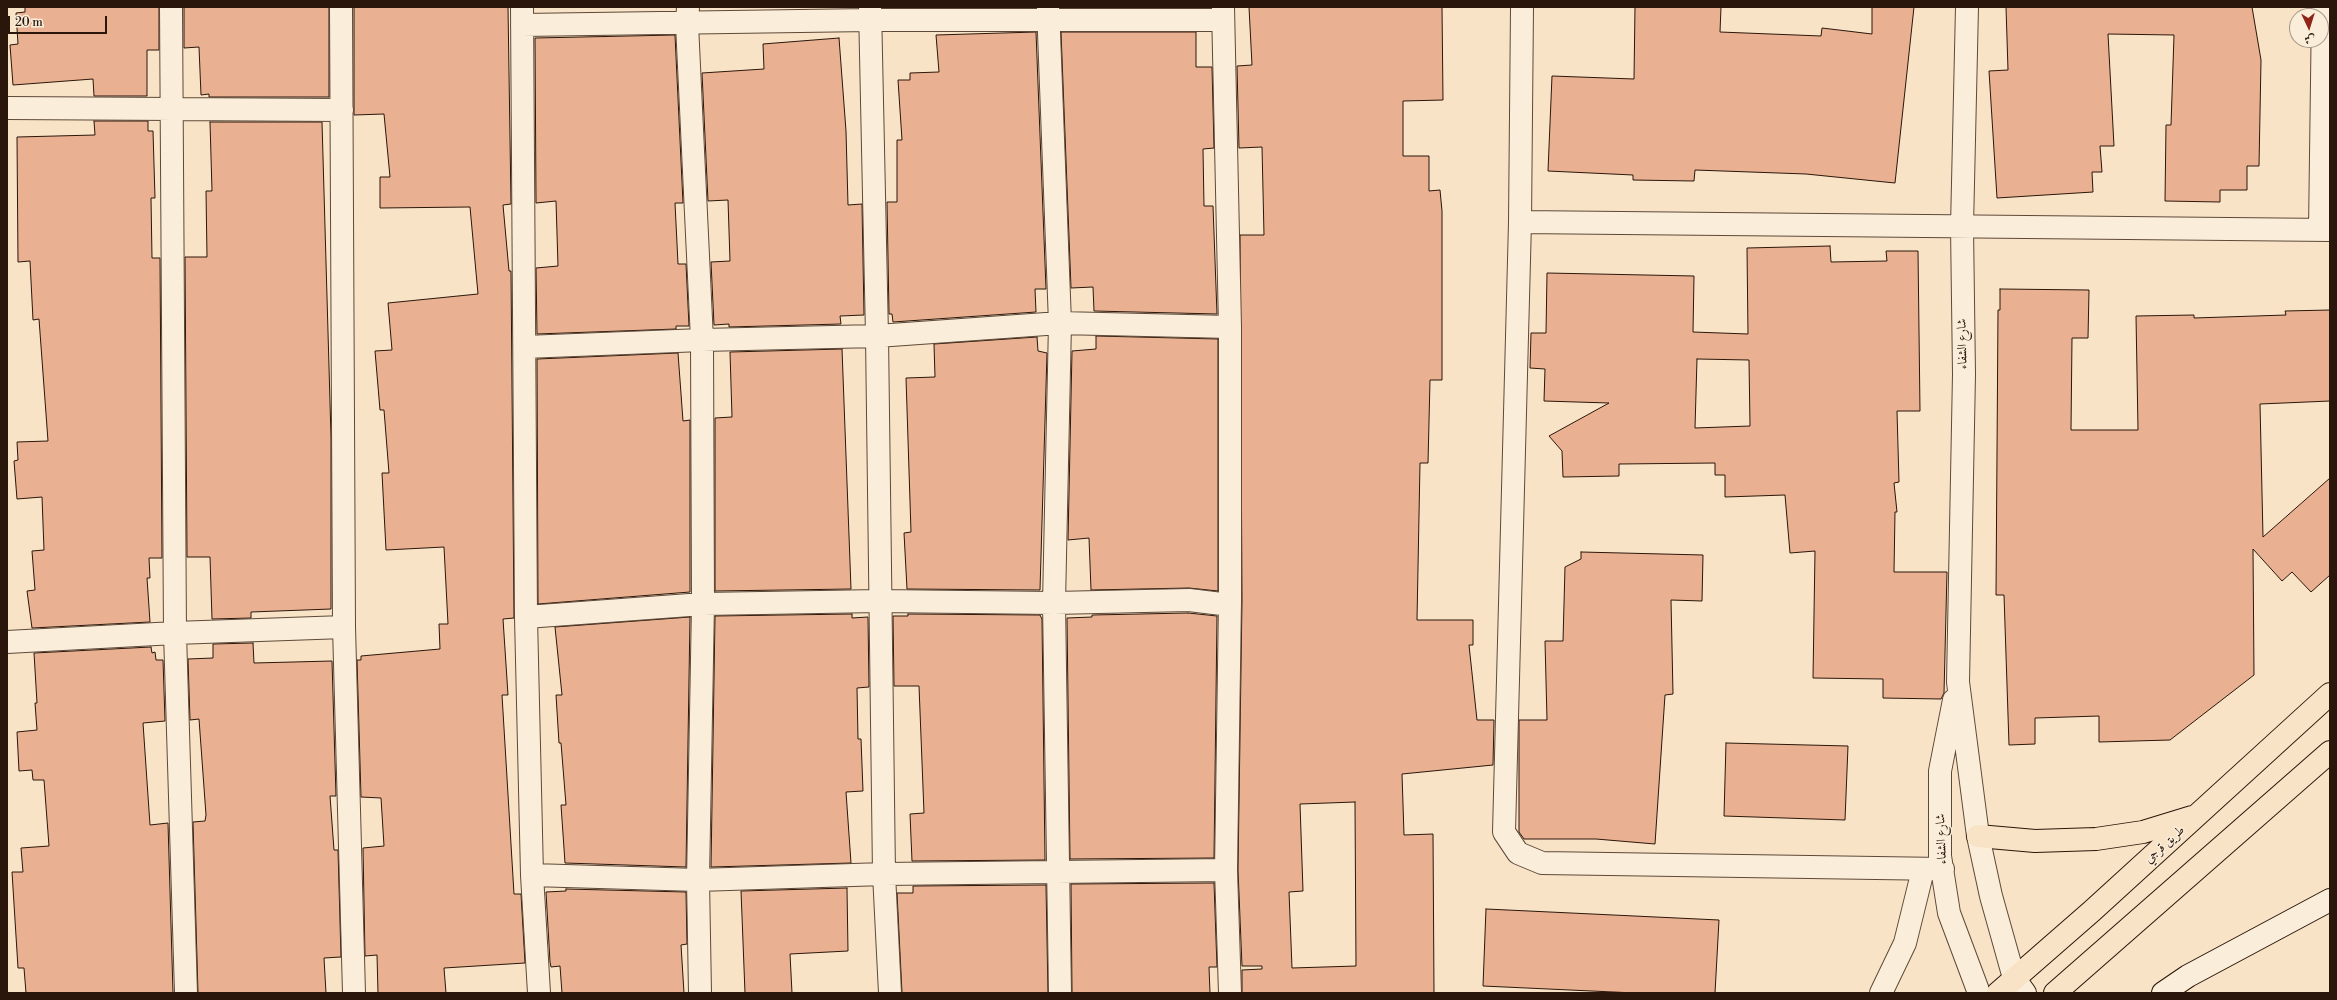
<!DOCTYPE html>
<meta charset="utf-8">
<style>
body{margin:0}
#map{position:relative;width:2337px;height:1000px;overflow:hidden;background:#f8e3c6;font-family:"Libre Bodoni",Amiri,serif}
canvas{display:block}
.frame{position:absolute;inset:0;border:8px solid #2a160a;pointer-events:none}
.north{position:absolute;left:2289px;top:8px;width:40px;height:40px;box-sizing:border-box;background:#faedda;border:1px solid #a79787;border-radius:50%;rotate:176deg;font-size:11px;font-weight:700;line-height:16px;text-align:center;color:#2a160a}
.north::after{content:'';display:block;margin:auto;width:14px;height:18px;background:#8f2418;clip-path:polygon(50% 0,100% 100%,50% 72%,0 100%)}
.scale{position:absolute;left:8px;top:16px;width:99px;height:18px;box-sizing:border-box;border:2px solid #2a160a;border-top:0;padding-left:5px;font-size:12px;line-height:14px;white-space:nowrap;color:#2a160a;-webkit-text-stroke:3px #faedda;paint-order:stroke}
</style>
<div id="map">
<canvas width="2337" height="1000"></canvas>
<div class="frame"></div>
<div class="north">ش</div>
<div class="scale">20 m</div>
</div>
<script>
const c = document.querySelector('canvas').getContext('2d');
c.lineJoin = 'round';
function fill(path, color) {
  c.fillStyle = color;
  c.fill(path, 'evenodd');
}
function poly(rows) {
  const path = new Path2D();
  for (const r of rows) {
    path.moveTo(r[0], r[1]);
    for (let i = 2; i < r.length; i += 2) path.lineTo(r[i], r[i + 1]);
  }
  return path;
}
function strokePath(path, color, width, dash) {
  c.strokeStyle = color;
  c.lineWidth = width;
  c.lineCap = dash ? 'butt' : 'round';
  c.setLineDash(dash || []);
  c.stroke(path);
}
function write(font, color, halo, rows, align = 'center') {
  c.font = font + ' "Libre Bodoni",Amiri,serif';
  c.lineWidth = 3;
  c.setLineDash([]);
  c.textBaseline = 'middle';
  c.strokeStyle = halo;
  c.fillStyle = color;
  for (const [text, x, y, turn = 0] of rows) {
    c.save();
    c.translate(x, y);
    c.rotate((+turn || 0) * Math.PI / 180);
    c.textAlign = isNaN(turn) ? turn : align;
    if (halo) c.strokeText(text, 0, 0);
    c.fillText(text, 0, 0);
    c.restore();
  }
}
const building = poly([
 [25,7,159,7,159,50,147,50,147,96,94,96,93,79,13,85,10,45,18,44,16,13,25,12,25,7],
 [184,7,329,7,329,97,209,97,209,94,201,95,199,47,184,48,184,7],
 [354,7,508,7,511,204,503,205,509,271,511,271,514,618,503,619,508,695,502,695,514,894,521,894,525,963,444,968,446,993,378,993,377,955,365,956,363,848,384,846,381,798,361,797,357,660,361,660,361,656,440,649,439,624,448,624,444,547,386,550,382,473,389,473,384,410,380,410,375,351,392,350,388,303,478,294,470,207,380,208,380,177,390,177,384,114,354,115,354,7],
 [1061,7,1196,7,1196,8,1061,8,1061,7],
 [1249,7,1442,7,1443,100,1403,101,1403,156,1429,156,1429,191,1440,190,1442,211,1442,380,1430,380,1428,463,1420,463,1417,620,1473,620,1473,645,1469,645,1477,720,1494,720,1493,765,1402,774,1404,835,1433,834,1434,993,1242,993,1242,970,1262,969,1262,966,1242,966,1238,870,1242,600,1240,235,1264,235,1262,147,1239,148,1237,66,1252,65,1249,7],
 [1355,802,1356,966,1292,968,1289,892,1303,891,1300,804,1355,802],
 [1635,7,1721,7,1720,32,1821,36,1822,28,1872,34,1872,7,1914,7,1895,183,1806,174,1695,170,1694,181,1633,180,1633,175,1548,171,1552,76,1634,79,1635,7],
 [2006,7,2252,7,2261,60,2259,166,2247,166,2247,190,2220,190,2220,202,2165,201,2166,125,2171,125,2174,35,2108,34,2114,146,2100,146,2102,172,2092,172,2093,192,1997,198,1989,71,2008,70,2006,7],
 [1036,32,1046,289,1035,289,1036,312,893,322,892,314,889,314,887,202,897,202,897,140,902,140,898,80,910,80,910,73,939,72,936,35,1036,32],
 [1061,32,1196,32,1196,67,1212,67,1214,148,1203,149,1204,206,1213,206,1217,314,1094,311,1093,287,1071,288,1061,32],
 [675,35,683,203,675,203,678,264,686,264,689,326,676,326,676,329,537,334,536,268,558,266,556,201,536,203,535,38,675,35],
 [839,38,846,131,848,205,862,204,864,315,840,316,841,324,729,327,729,324,714,325,711,262,730,261,728,200,708,201,702,73,764,69,763,44,839,38],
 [94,121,148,121,148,131,153,131,155,198,151,198,152,258,160,258,162,558,149,558,150,578,147,578,150,622,32,628,27,591,35,590,32,551,44,550,42,497,17,499,14,461,18,460,17,442,48,441,39,319,33,320,30,261,18,262,17,137,95,135,94,121],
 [210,122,322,122,331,437,331,609,251,612,251,618,212,619,210,557,187,557,185,257,207,257,206,191,212,191,210,122],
 [1830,246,1831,262,1887,261,1886,251,1918,251,1920,411,1897,411,1899,482,1894,483,1897,512,1895,512,1894,572,1947,572,1944,693,1941,699,1883,698,1883,679,1813,678,1815,551,1790,553,1785,495,1725,497,1725,475,1715,475,1715,463,1619,464,1619,476,1563,477,1562,451,1549,436,1609,403,1544,401,1545,369,1530,368,1531,333,1546,333,1547,273,1694,276,1693,332,1748,334,1747,248,1830,246],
 [1697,359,1749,360,1750,426,1695,428,1697,359],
 [2000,289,2089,290,2088,338,2072,338,2071,430,2138,430,2136,316,2194,315,2194,318,2286,315,2285,311,2330,310,2330,401,2260,404,2263,537,2330,478,2330,575,2311,592,2292,572,2282,581,2253,549,2254,675,2170,740,2099,742,2099,716,2035,718,2035,744,2009,745,2004,595,1996,595,1998,310,2000,310,2000,289],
 [1096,336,1218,339,1218,591,1189,588,1091,590,1089,538,1068,540,1072,351,1096,349,1096,336],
 [1037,337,1038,351,1047,353,1040,590,907,589,904,533,911,532,906,378,935,377,934,344,1037,337],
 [842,349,851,589,715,591,715,418,732,417,730,352,842,349],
 [678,353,683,421,690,420,690,592,538,604,537,359,678,353],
 [1581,552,1703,555,1702,601,1671,600,1673,694,1665,695,1655,844,1596,839,1524,839,1519,832,1519,720,1547,720,1545,641,1563,641,1565,567,1581,559,1581,552],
 [1188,613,1217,616,1214,858,1070,859,1067,618,1092,617,1092,615,1188,613],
 [852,614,852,618,868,617,869,687,857,688,858,739,861,739,863,791,846,792,851,863,711,867,715,616,852,614],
 [908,614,1040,615,1042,619,1045,860,912,861,910,814,924,813,919,686,894,686,893,616,908,616,908,614],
 [690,617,686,867,565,863,561,805,566,805,561,743,559,743,556,695,562,695,555,627,690,617],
 [253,643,254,663,332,661,336,796,330,796,334,850,338,850,341,957,324,958,326,993,198,993,193,822,205,821,206,815,199,719,190,720,188,659,213,658,213,644,253,643],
 [151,647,152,653,155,652,156,660,163,660,165,721,143,723,150,825,168,823,173,993,26,993,24,968,18,968,12,872,23,872,21,848,49,846,44,780,33,780,32,770,19,771,17,732,37,730,35,703,37,703,34,653,151,647],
 [1726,743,1848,746,1845,820,1724,816,1726,743],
 [1214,883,1217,967,1209,967,1210,993,1072,993,1071,884,1214,883],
 [1046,885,1048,993,902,993,897,893,913,893,913,886,1046,885],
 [847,888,848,951,790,954,792,993,745,993,741,891,847,888],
 [566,889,686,892,687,944,681,945,684,993,562,993,560,966,551,967,550,962,546,892,566,891,566,889],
 [1486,909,1719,920,1715,993,1635,993,1483,986,1486,909]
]);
fill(building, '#e9b191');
strokePath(building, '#2a160a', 1);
const street = poly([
 [171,7,175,633,186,993],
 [341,7,344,627,354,993],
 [522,7,526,617,532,875,539,993],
 [688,7,687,24,702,340,703,604,698,880,700,993],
 [870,7,877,336,884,874,890,993],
 [1048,7,1060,323,1054,603,1060,993],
 [1223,7,1230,327,1230,600,1226,870,1230,993],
 [1522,7,1520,222,1504,832,1518,853,1542,863,1943,869],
 [1967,7,1962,227,1964,374,1958,682,1978,836,1991,896,2014,978],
 [522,25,869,20,1223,20],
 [7,108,342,110],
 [1520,222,2330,230],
 [2320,230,2323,7],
 [525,347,702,340,877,336,1060,323,1230,327],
 [526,617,703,604,879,601,1054,603,1189,600,1230,605],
 [7,642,175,633,344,627],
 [1954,700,1940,771,1940,856,1949,913,1979,993],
 [532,875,698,880,884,874,1226,870],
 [1881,993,1905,943,1923,870]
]);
const secondary = poly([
 [2014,978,2025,993],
 [2163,993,2188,976,2330,900]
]);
const highway = poly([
 [1978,836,2035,841,2096,839,2143,832,2192,817],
 [1998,993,2092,911,2330,694],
 [2055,993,2330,752]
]);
strokePath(street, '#5e4939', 24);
strokePath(secondary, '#2a160a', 24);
strokePath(highway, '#2a160a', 24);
strokePath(street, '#faedda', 22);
strokePath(secondary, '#faedda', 22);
strokePath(highway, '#f8e3c6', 22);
write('13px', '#2a160a', '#faedda', [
 ["شارع الشفاء",1963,344,-91],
 ["شارع الشفاء",1942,839,-92],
 ["طريق قرجي",2165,845,-42]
]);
</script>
